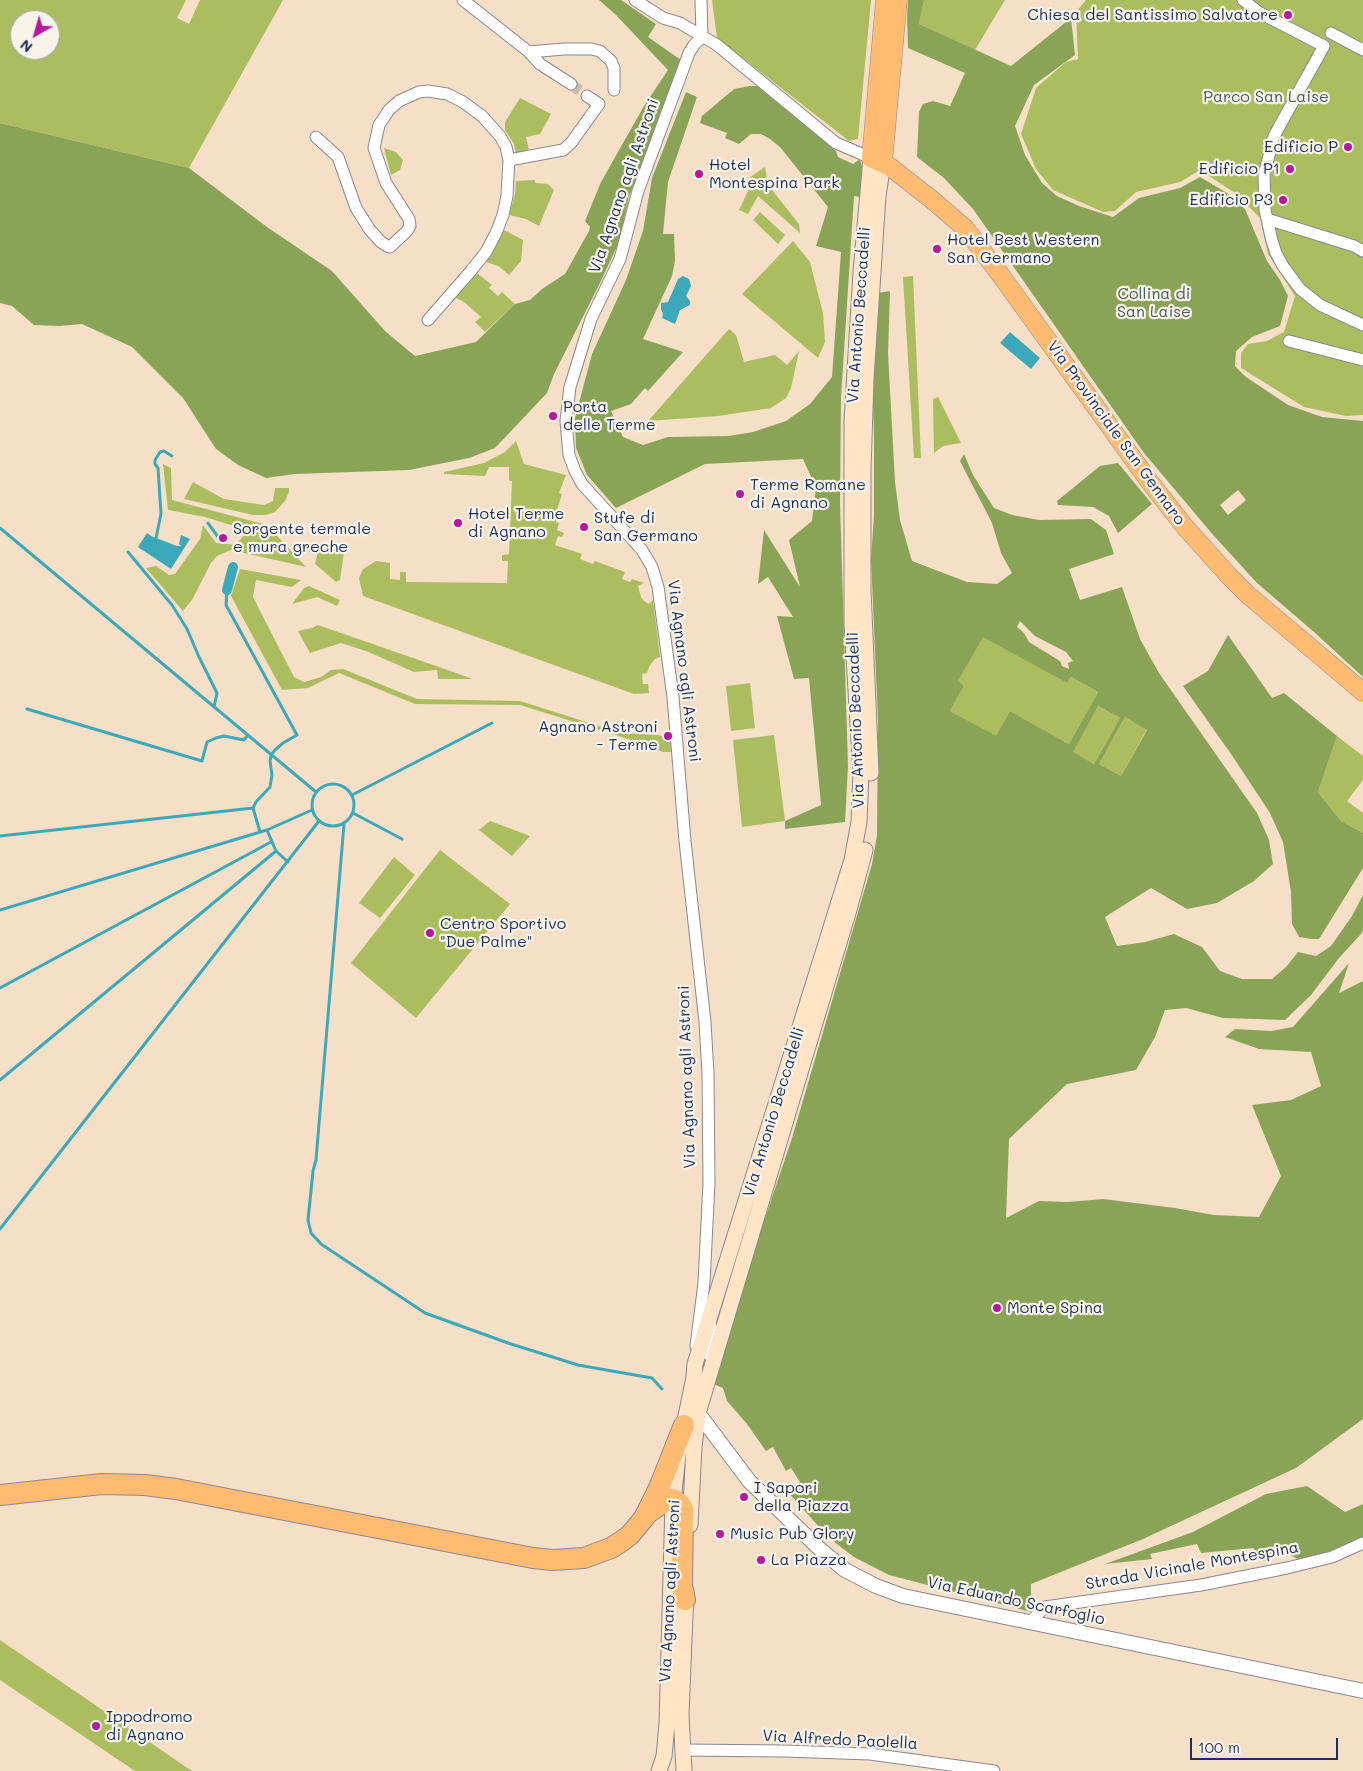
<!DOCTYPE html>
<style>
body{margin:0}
#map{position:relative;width:1363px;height:1771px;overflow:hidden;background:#f5e0c7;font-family:Mali,sans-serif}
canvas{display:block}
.north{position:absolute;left:10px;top:10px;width:50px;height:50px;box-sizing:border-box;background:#f7f3e8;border:1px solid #9fa5b1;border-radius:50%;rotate:218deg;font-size:14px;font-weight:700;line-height:20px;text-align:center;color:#1b2f5e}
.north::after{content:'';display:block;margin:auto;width:18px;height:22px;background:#b5179e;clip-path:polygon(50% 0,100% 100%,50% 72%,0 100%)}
.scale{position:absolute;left:1190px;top:1738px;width:148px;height:22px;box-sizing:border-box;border:2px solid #1b2f5e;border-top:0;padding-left:6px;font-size:15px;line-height:18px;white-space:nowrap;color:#1b2f5e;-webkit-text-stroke:4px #f7f3e8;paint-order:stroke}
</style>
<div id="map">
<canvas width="1363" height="1771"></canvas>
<div class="north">N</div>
<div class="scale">100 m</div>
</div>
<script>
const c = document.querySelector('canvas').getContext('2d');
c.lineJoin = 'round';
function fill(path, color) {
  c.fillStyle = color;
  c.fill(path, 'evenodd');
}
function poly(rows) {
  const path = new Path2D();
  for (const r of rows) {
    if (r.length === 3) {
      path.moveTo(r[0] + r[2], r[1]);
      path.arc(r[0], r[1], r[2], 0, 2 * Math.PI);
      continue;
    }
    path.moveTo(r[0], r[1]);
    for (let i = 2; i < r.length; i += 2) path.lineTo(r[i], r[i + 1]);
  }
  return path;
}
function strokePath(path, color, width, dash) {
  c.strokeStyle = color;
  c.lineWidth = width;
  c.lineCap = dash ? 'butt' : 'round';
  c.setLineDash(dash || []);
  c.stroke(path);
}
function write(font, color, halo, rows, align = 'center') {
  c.font = font + ' Mali,sans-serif';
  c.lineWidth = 4.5;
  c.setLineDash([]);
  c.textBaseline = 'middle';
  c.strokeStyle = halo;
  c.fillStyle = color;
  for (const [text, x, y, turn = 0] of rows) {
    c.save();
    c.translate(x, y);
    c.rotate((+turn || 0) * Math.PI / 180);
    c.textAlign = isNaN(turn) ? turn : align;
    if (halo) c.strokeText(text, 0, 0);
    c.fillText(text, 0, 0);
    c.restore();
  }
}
fill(poly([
 [0,0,186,0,177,18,189,24,200,0,283,0,189,168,0,123],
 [20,20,50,20,50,50,20,50],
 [712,0,871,0,858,139,849,141,717,38],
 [924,0,1005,0,975,50,919,24],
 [1086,0,1363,0,1363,415,1346,416,1304,407,1241,368,1241,353,1248,344,1267,341,1284,332,1295,296,1268,254,1260,218,1235,193,1200,170,1180,182,1136,192,1115,211,1103,212,1053,190,1036,169,1021,134,1036,88,1066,62,1078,59,1076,12],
 [520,98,551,114,540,134,526,137,529,150,516,154,514,144,505,130,505,122],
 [384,148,396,152,403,160,400,170,391,175],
 [765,167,768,185,799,224,800,233,758,196,748,214,739,210,750,187,749,178],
 [535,180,535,183,548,184,554,190,539,226,526,219,509,215,515,194,516,181],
 [760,212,785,235,778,244,753,220],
 [504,230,523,240,521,261,509,275,498,266,486,262],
 [793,241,810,262,823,313,825,342,818,358,742,294],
 [477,273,492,285,489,288,498,296,502,292,515,304,485,332,475,322,481,317,464,302,454,297],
 [913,276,921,458,914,458,903,277],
 [729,329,736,335,744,362,775,355,787,365,799,351,791,388,786,398,771,408,718,416,648,421],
 [938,397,961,443,943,446,934,453,933,399],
 [516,441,524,464,566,475,559,493,562,494,556,513,558,514,556,522,559,523,557,530,564,533,562,537,558,536,555,545,582,554,580,559,593,564,595,561,625,572,622,579,630,582,632,579,644,583,638,586,641,597,644,601,649,604,653,600,660,657,655,659,650,665,647,673,642,674,643,684,648,684,649,693,634,694,363,596,359,578,363,569,376,561,390,563,390,579,400,580,400,572,406,572,406,582,507,583,508,561,502,561,502,555,509,554,512,481,509,481,509,467,489,467,485,476,444,474,444,472,484,463,505,452],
 [163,464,171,468,172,500,267,525,306,567,231,550,217,556,211,563,192,600,183,611,146,568,156,566,169,575,175,574,200,539,203,525,216,543,236,545,244,535,234,526,205,517,168,510],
 [193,482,224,499,264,505,273,501,275,488,289,488,289,492,285,501,275,512,266,515,253,515,184,499],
 [318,551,344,552,340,580,336,582,315,564],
 [240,569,301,580,292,587,256,580,253,597,294,677,304,682,321,677,331,670,343,669,417,699,520,701,621,733,658,735,670,738,671,752,663,752,616,735,520,705,415,704,339,673,308,688,282,690,231,596],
 [309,586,340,600,337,606,317,597,292,604,304,588],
 [318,625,439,667,473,679,438,679,437,670,414,672,366,651,341,643,310,653,298,631,312,628],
 [983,636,1067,683,1071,677,1098,692,1069,744,1010,711,996,737,950,711,964,686,957,682],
 [750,683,755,728,731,731,726,686],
 [1098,706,1120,718,1094,764,1072,752],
 [1125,717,1147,729,1121,776,1099,764],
 [774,735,785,821,742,827,733,740],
 [1337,736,1363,756,1363,780,1347,801,1363,813,1363,833,1341,821,1318,792],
 [490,821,530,836,512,856,479,830],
 [440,850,510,904,416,1018,351,963],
 [394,857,415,875,380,918,359,903],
 [0,1640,192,1771,135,1771,0,1680]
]), '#acbd60');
fill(poly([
 [599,0,621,0,656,24,648,37,681,60,656,132,629,196,619,242,599,285,554,374,547,393,495,448,469,458,409,470,295,474,266,478,238,465,216,449,183,398,132,347,82,324,60,326,34,325,12,306,0,303,0,123,189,168,267,227,332,271,385,331,415,356,476,342,515,304,530,300,542,289,565,274,589,231,590,227,585,221,601,182,644,106,668,70,616,15],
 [908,0,924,0,919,24,1011,66,1071,18,1075,55,1034,85,1015,126,1025,155,1042,183,1057,196,1079,206,1113,217,1139,198,1180,188,1200,177,1227,193,1245,209,1267,261,1280,280,1288,296,1280,326,1252,337,1236,351,1235,366,1246,377,1288,405,1322,417,1363,421,1363,677,1314,632,1257,583,1214,536,1144,453,973,209,944,178,917,157,919,112,923,104,933,101,950,106,965,73,908,48,907,18],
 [1238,490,1246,500,1228,515,1220,505],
 [750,86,758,86,836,151,838,157,853,164,860,159,862,167,860,197,854,196,841,397,840,503,848,766,845,822,785,829,785,821,821,805,809,678,794,679,777,616,793,617,768,577,758,584,764,530,800,587,789,540,812,521,816,488,803,459,705,464,616,508,587,475,576,448,575,418,592,354,626,280,643,231,652,178,686,92,697,97,668,182,663,234,674,234,675,261,672,276,643,339,683,352,648,391,645,388,631,404,611,411,623,437,643,445,668,437,728,436,753,432,786,421,810,404,832,377,841,252,816,246,828,207,780,147,770,139,761,134,751,134,739,144,725,138,727,133,700,123,702,116,734,89],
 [890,291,888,353,895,482,900,520,912,561,967,582,997,584,1012,573,1001,553,992,523,960,461,964,454,973,475,994,508,1012,515,1039,520,1091,519,1106,530,1114,554,1069,569,1080,600,1122,587,1140,639,1159,673,1257,813,1269,840,1273,864,1254,881,1217,903,1187,909,1151,888,1105,917,1117,946,1145,942,1174,934,1202,947,1220,971,1242,979,1272,979,1286,967,1298,952,1316,956,1331,946,1352,916,1363,895,1363,930,1361,934,1339,958,1311,995,1285,1020,1223,1018,1186,1008,1165,1010,1155,1037,1136,1070,1067,1084,1009,1139,1006,1218,1039,1201,1068,1202,1103,1199,1175,1208,1214,1215,1259,1217,1281,1176,1252,1105,1291,1100,1321,1086,1311,1052,1259,1049,1225,1037,1235,1029,1271,1031,1293,1027,1349,963,1339,993,1363,981,1363,1419,1296,1468,1143,1539,1031,1584,1031,1612,889,1575,854,1557,829,1538,787,1491,800,1482,791,1468,786,1471,773,1447,766,1451,747,1424,727,1401,723,1388,713,1384,740,1293,792,1138,872,864,877,835,878,721,871,558,874,515,874,437,872,360,878,293],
 [1020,621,1035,636,1066,652,1073,661,1068,663,1069,669,1062,666,1060,661,1029,642,1024,633,1017,627],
 [983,637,1067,683,1071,677,1098,692,1069,744,1010,711,996,736,950,711,964,686,958,681],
 [1098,706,1120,718,1094,764,1073,752],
 [1125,717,1147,730,1121,776,1099,764],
 [1118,463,1152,504,1118,533,1109,516,1093,507,1058,505,1057,501,1100,466],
 [1228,635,1272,698,1284,693,1337,736,1318,792,1341,821,1363,833,1363,868,1319,939,1311,939,1299,937,1292,924,1291,892,1283,842,1270,813,1231,754,1183,686,1208,671],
 [1307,1486,1345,1512,1363,1504,1363,1537,1329,1554,1302,1561,1288,1554,1263,1561,1253,1548,1201,1553,1197,1544,1150,1554,1152,1559,1105,1564,1193,1532,1266,1494]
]), '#89a456');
fill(poly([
 [683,276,689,279,691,286,686,296,690,301,690,305,680,310,675,324,662,318,663,314,661,309,661,303,668,302,678,279],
 [1010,332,1040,358,1031,369,1000,343],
 [147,533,151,536,177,546,181,546,179,544,181,535,190,539,171,569,138,547]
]), '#3ca9bb');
strokePath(poly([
 [208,523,221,541],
 [0,528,316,792],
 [156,538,161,514,158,468,155,464,155,460,160,452,164,451,172,456],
 [128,552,172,605,187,629,199,657,217,693,214,707],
 [227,590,226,605,297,735,283,743,275,750,271,755,270,761,272,775,270,787,256,802,253,808,260,832],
 [27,709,202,761,207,742,216,738,224,736,244,740,248,735],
 [333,805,21],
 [352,795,492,723],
 [353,813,402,839],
 [344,824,316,1160,313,1171,308,1220,311,1233,321,1244,425,1313,508,1343,578,1365,652,1378,662,1389],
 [267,830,276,851,288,862],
 [0,836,253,808],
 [0,910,267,830,312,810],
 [0,988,271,842],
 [0,1080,276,851],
 [0,1229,319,821]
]), '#3ca9bb', 3);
strokePath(poly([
 [227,590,233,567]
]), '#3ca9bb', 10);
strokePath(poly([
 [571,84,587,96]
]), '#c9bdb2', 11, [11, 5.5]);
const minor = poly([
 [463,0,529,52,540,64,571,84],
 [635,0,663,18,680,23,717,45,836,143,871,158],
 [701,0,702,37],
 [1243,0,1260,13,1324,46,1274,136,1264,175,1265,210,1272,241,1276,253,1283,266,1300,289,1320,305,1363,325],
 [1331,33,1363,50],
 [529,52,564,49,591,49,600,51,611,61,614,68,614,90],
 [316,137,338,157,356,208,370,230,381,242,387,246,390,247,407,231,410,226,409,219,386,183,374,148,379,125,389,110,399,101,419,92,428,91,447,94,463,102,482,116,500,136,506,147,509,160,507,196,503,215,496,233,486,252,470,272,428,320],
 [509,160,563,150,571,143,599,104,587,96],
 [1267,219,1354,246,1363,251],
 [1289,341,1363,360],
 [696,1346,704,1283,709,1183,708,1074,705,1022,685,841,673,697,658,587,652,567,642,550,582,484,575,471,569,455,566,421,570,387,591,319,620,259,638,191,689,53,694,45,702,37],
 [709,1355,712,1341,710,1319],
 [1030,1622,1045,1607,1201,1585,1287,1568,1332,1557,1363,1543],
 [682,1750,785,1751,870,1754,994,1771]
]);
const tertiary = poly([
 [698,1413,750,1482,822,1551,845,1570,876,1586,903,1596,1363,1691]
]);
const secondary = poly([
 [871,773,863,590,863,470,866,379,878,196,883,163],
 [690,1525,694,1447,698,1413,850,906,865,850],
 [659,1771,664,1756,667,1724,673,1501,678,1455,694,1377,695,1364,852,860,859,822,861,773,852,625,852,421,861,272,871,158],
 [684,1771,681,1715,686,1591]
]);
const primary = poly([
 [885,0,871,158,889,166,931,199,965,228,1002,277,1149,481,1185,527,1229,576,1248,595,1363,692],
 [883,163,898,0]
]);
const motorway = poly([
 [0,1495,102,1484,145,1485,176,1489,533,1558,553,1560,584,1558,611,1548,622,1541,630,1535,644,1518,659,1488,684,1425],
 [648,1513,668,1499,673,1499,680,1504,683,1509,682,1587,685,1600]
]);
strokePath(minor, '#888892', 13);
strokePath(tertiary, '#888892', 16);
strokePath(secondary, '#888892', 17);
strokePath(primary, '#888892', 19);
strokePath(motorway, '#888892', 22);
strokePath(minor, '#fff', 11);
strokePath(tertiary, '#fff', 14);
strokePath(secondary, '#ffe4c6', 15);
strokePath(primary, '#ffbb71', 18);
strokePath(motorway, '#ffbb71', 20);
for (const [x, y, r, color] of [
 [1288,15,5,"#b5179e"],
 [1348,147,5,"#b5179e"],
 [1290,169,5,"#b5179e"],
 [699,174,5,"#b5179e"],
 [1283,200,5,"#b5179e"],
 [937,249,5,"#b5179e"],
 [553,416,5,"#b5179e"],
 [740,494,5,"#b5179e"],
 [458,523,5,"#b5179e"],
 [584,527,5,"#b5179e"],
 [223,538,5,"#b5179e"],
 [668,736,5,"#b5179e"],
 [430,933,5,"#b5179e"],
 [997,1308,5,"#b5179e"],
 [744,1497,5,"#b5179e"],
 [720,1534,5,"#b5179e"],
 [761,1560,5,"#b5179e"],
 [96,1726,5,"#b5179e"]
]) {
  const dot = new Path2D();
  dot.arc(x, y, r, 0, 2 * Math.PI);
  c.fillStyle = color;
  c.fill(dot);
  strokePath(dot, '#f7f3e8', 2);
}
write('16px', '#1b2f5e', '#f7f3e8', [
 ["Chiesa del Santissimo Salvatore",1278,15,"right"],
 ["Edificio P",1338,147,"right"],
 ["Hotel",709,165],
 ["Montespina Park",709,183],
 ["Edificio P1",1280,169,"right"],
 ["Edificio P3",1273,200,"right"],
 ["Hotel Best Western",947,240],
 ["San Germano",947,258],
 ["Porta",563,407],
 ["delle Terme",563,425],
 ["Terme Romane",750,485],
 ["di Agnano",750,503],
 ["Hotel Terme",468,514],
 ["di Agnano",468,532],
 ["Stufe di",594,518],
 ["San Germano",594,536],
 ["Sorgente termale",233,529],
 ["e mura greche",233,547],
 ["Agnano Astroni",658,727,"right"],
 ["- Terme",658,745,"right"],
 ["Centro Sportivo",440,924],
 ["\"Due Palme\"",440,942],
 ["Monte Spina",1007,1308],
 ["I Sapori",754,1488],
 ["della Piazza",754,1506],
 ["Music Pub Glory",730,1534],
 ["La Piazza",771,1560],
 ["Ippodromo",106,1717],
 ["di Agnano",106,1735]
], 'left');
write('16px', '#465a5f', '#f7f3e8', [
 ["Parco San Laise",1266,97],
 ["Collina di",1154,294],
 ["San Laise",1154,312]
]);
write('16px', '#1b2f5e', '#f7f3e8', [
 ["Via Agnano agli Astroni",624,186,-71],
 ["Via Antonio Beccadelli",859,315,-86],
 ["Via Provinciale San Gennaro",1116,433,54],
 ["Via Agnano agli Astroni",684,671,83],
 ["Via Antonio Beccadelli",856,720,-92],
 ["Via Agnano agli Astroni",687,1077,-92],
 ["Via Antonio Beccadelli",774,1112,-73],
 ["Strada Vicinale Montespina",1192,1566,-10],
 ["Via Agnano agli Astroni",670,1591,-87],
 ["Via Eduardo Scarfoglio",1016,1601,12],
 ["Via Alfredo Paolella",840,1740,3]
]);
</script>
